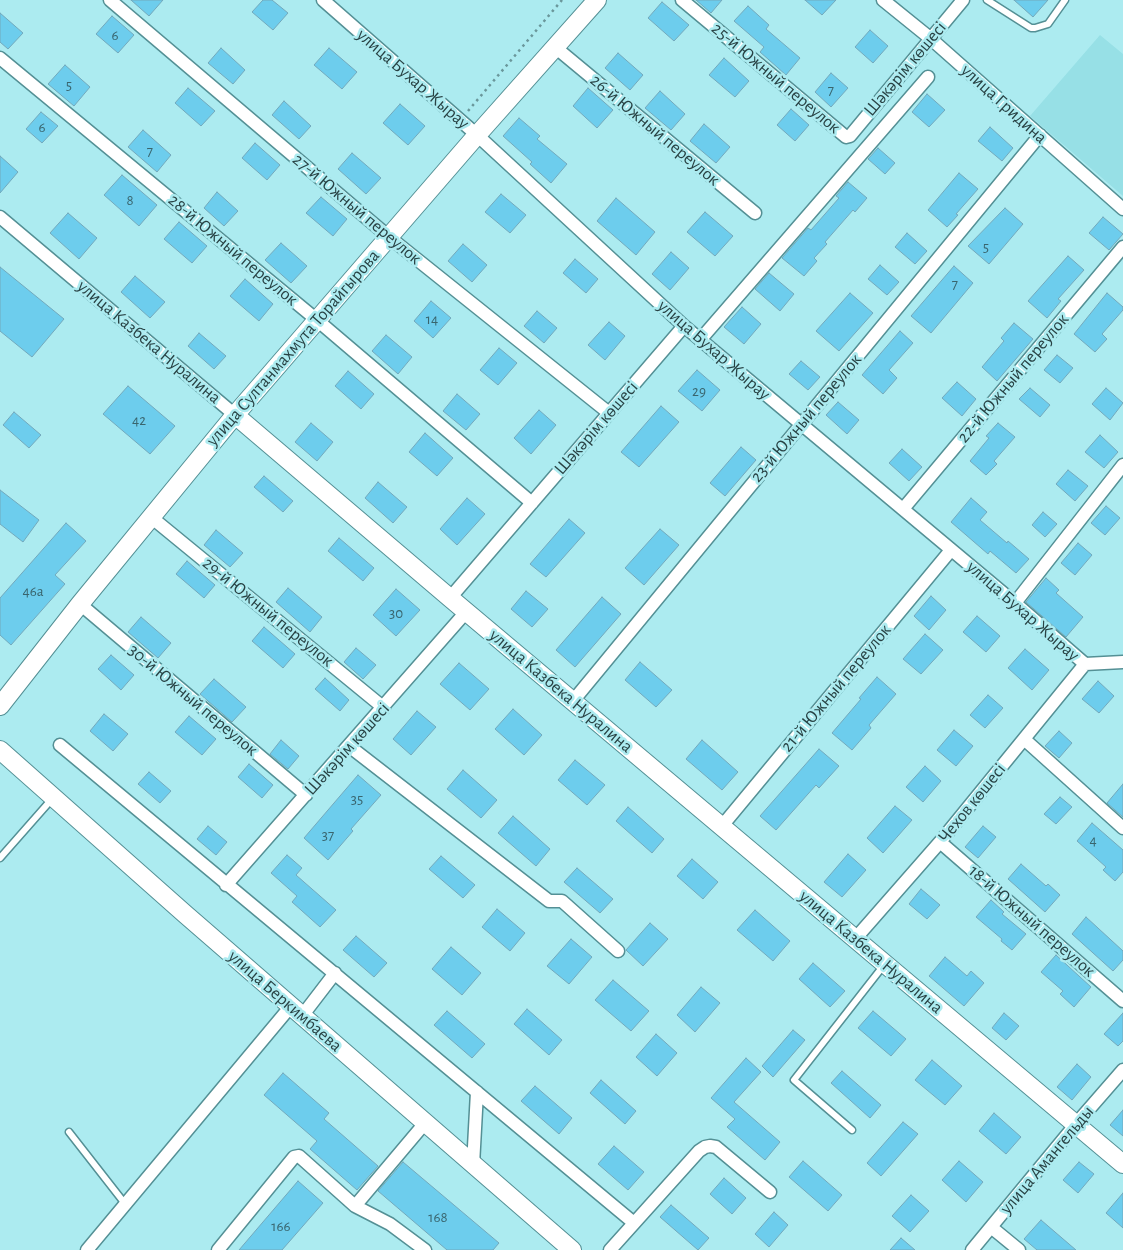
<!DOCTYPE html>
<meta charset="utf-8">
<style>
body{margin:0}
canvas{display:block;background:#acebf0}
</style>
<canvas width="1123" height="1250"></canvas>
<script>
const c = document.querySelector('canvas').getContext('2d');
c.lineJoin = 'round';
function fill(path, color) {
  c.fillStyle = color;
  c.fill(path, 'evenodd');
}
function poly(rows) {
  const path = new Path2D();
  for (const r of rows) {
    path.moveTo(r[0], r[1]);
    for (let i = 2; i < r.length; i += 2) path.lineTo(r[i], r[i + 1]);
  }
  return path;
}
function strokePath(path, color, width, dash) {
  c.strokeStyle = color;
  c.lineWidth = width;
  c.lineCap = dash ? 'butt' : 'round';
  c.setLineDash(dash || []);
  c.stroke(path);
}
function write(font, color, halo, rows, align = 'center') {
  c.font = font + ' "Alegreya Sans",sans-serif';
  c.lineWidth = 5;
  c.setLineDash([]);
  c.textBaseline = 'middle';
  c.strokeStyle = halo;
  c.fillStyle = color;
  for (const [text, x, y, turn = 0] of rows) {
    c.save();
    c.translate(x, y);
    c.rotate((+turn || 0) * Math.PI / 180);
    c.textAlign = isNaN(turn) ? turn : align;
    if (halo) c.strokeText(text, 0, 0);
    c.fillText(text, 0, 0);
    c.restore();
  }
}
fill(poly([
 [1100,35,1123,54,1123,196,1030,116]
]), '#97e0e6');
const building = poly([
 [131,0,163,0,149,16,131,0],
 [263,0,272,0,288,13,273,30,252,12,263,0],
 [696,0,722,0,711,13,696,0],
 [805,0,836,0,822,15,805,0],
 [1014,0,1048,0,1033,17,1014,0],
 [662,2,689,25,674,41,648,18,662,2],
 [748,6,769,25,766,29,800,58,786,75,760,52,764,47,734,21,748,6],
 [0,13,23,33,8,49,0,42,0,13],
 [112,16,134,35,118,53,96,34,112,16],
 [870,30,888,46,873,63,855,47,870,30],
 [221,48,245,70,233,84,208,63,221,48],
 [329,48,357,72,342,89,314,65,329,48],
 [618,53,643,75,630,90,605,68,618,53],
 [724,58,749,81,735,97,709,75,724,58],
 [65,65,90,87,74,106,48,84,65,65],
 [831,73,848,88,831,107,815,92,831,73],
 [188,88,215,111,201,126,175,103,188,88],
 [588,88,613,110,597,128,573,106,588,88],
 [660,91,685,114,671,130,645,108,660,91],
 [927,94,945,110,929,127,912,112,927,94],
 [284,101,311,126,299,139,272,115,284,101],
 [400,104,425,126,408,145,383,123,400,104],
 [791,109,809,125,795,141,777,125,791,109],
 [41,112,58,126,42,143,26,129,41,112],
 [519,118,540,136,537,139,567,164,551,183,530,164,532,162,503,136,519,118],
 [704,124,730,147,716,163,690,141,704,124],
 [990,127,1013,148,1002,161,978,141,990,127],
 [143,130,171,155,157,172,128,147,143,130],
 [255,143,280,165,267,180,242,158,255,143],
 [878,148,895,163,885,174,868,159,878,148],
 [352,153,381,178,366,194,338,169,352,153],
 [0,156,18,172,0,193,0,156],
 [959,173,978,189,956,214,958,215,947,227,928,210,959,173],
 [122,175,157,205,139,226,104,195,122,175],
 [848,182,867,198,855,212,853,210,825,242,827,244,814,258,817,261,804,276,782,258,808,228,811,230,839,198,836,196,848,182],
 [217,192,238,211,224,226,204,208,217,192],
 [501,194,526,215,510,233,485,212,501,194],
 [321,197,347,219,333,236,306,213,321,197],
 [616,198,655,232,636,255,597,221,616,198],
 [1005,208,1023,224,989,264,968,246,1005,208],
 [705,212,733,236,715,256,687,232,705,212],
 [68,213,97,238,79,259,50,233,68,213],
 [1103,217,1123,234,1109,250,1089,233,1103,217],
 [179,222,207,246,192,263,164,239,179,222],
 [907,233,927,251,915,264,895,247,907,233],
 [281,243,307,266,291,283,265,260,281,243],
 [463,244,487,265,472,282,448,261,463,244],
 [671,252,689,268,670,290,652,274,671,252],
 [1068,256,1084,270,1058,299,1061,301,1047,318,1028,301,1068,256],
 [575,259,598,279,586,293,563,273,575,259],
 [880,265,899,282,887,295,868,279,880,265],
 [954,266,973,283,931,333,911,316,954,266],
 [0,267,64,319,32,357,0,331,0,267],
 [769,273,794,294,780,311,755,289,769,273],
 [135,276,165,302,150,318,121,292,135,276],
 [245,279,273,304,259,321,230,296,245,279],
 [850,293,873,313,839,351,816,331,850,293],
 [1107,293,1123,307,1123,310,1102,334,1107,339,1095,352,1074,334,1107,293],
 [431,301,451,318,433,338,414,321,431,301],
 [742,307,761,324,744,344,724,327,742,307],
 [537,311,557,328,544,343,524,326,537,311],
 [609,322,625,336,605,360,588,345,609,322],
 [1014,323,1033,339,997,381,982,367,1004,341,1001,338,1014,323],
 [900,331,913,343,889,370,897,378,883,394,862,375,900,331],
 [199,333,226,356,214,369,188,346,199,333],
 [386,335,412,357,398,374,372,351,386,335],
 [499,348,517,363,498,385,480,370,499,348],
 [1057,355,1073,368,1060,383,1044,370,1057,355],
 [801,361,820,377,808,390,789,374,801,361],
 [697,370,720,390,702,411,678,391,697,370],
 [348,371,374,394,361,409,335,386,348,371],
 [957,382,976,399,962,416,942,398,957,382],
 [128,386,175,426,150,454,103,414,128,386],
 [1030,388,1050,405,1040,417,1019,399,1030,388],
 [1106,388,1123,403,1110,420,1092,404,1106,388],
 [457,394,480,414,466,430,443,411,457,394],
 [838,402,859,420,847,434,826,415,838,402],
 [661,406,679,422,639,467,621,452,661,406],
 [539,410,556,425,531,454,514,438,539,410],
 [14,412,41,435,29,448,3,425,14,412],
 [311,423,333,442,317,461,295,442,311,423],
 [998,423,1015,437,994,461,997,464,986,475,970,461,989,438,986,436,998,423],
 [425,433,453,458,437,476,409,452,425,433],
 [1100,435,1118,452,1104,468,1085,452,1100,435],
 [741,447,756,460,725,496,710,483,741,447],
 [902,449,922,467,909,481,889,463,902,449],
 [1068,470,1088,486,1075,501,1056,484,1068,470],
 [264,476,293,501,283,512,254,487,264,476],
 [378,482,407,507,393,523,365,498,378,482],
 [0,490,39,520,23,542,0,524,0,490],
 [467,498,485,514,457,545,440,529,467,498],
 [971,498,987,512,980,520,1007,543,1008,541,1029,559,1016,573,990,551,988,554,951,522,971,498],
 [1106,506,1120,518,1105,535,1091,523,1106,506],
 [1043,512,1057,524,1045,537,1032,525,1043,512],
 [569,519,585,533,546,577,530,564,569,519],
 [66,523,86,541,55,575,65,584,11,645,0,635,0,598,66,523],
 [660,529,679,545,644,585,625,568,660,529],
 [216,530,243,553,230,567,204,545,216,530],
 [339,538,374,568,363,581,328,551,339,538],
 [1078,543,1092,555,1075,575,1061,563,1078,543],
 [187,561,215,585,204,598,176,574,187,561],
 [1046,578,1059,590,1056,593,1083,617,1066,637,1026,602,1046,578],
 [288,588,322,617,310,632,276,602,288,588],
 [396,589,420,610,396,636,373,615,396,589],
 [526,591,548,609,532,627,511,609,526,591],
 [931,596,946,610,929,630,914,616,931,596],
 [602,597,621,614,575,667,556,650,602,597],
 [977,616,1000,636,986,652,963,632,977,616],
 [141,617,171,643,158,658,128,632,141,617],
 [264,627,295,654,283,668,252,641,264,627],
 [925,634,943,650,921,674,903,659,925,634],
 [356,648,376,665,363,679,344,662,356,648],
 [1025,649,1049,670,1032,690,1008,668,1025,649],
 [111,655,134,675,121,690,98,669,111,655],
 [640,662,672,690,656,707,625,680,640,662],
 [459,663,489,689,470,710,440,684,459,663],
 [877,677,896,694,869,725,871,728,852,750,832,733,861,699,859,698,877,677],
 [325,678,349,700,340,711,315,689,325,678],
 [214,679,246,707,232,722,200,694,214,679],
 [1098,681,1114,696,1099,713,1082,699,1098,681],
 [988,695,1003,708,985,728,970,715,988,695],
 [513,709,542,735,524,755,495,729,513,709],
 [417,711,436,727,411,755,393,739,417,711],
 [104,714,128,734,113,751,90,731,104,714],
 [189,716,216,739,202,755,175,732,189,716],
 [954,730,973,746,956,766,937,750,954,730],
 [1059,731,1072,743,1059,758,1045,746,1059,731],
 [281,740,299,756,288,769,270,754,281,740],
 [702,740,738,772,722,790,686,759,702,740],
 [819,749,839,766,819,788,816,785,776,830,760,816,819,749],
 [575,760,605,785,587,805,558,780,575,760],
 [249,764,273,785,262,798,238,777,249,764],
 [925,766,941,781,923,802,906,787,925,766],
 [463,770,497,800,481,818,447,789,463,770],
 [149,772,171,791,160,803,138,784,149,772],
 [358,775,381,795,351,829,353,831,328,860,304,838,358,775],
 [1123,784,1123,817,1107,803,1123,784],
 [1060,797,1072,807,1056,824,1044,814,1060,797],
 [895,806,912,820,883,853,867,838,895,806],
 [628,807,664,839,652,853,616,821,628,807],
 [513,816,550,849,536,866,498,833,513,816],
 [1092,823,1123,850,1123,872,1115,881,1103,870,1106,867,1077,841,1092,823],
 [208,826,227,842,216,855,197,839,208,826],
 [983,826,996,837,978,858,965,847,983,826],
 [848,854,866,870,842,897,824,882,848,854],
 [287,855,302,868,296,875,336,910,320,927,292,902,297,896,271,873,287,855],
 [441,856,475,885,463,898,429,869,441,856],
 [692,859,718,882,703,899,677,876,692,859],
 [1021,864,1046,886,1048,884,1060,895,1045,912,1008,879,1021,864],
 [577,868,613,899,600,913,564,882,577,868],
 [921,889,940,905,927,919,909,904,921,889],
 [991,900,1004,912,1002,914,1026,934,1012,950,1001,941,1002,939,976,917,991,900],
 [497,909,525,933,510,951,482,927,497,909],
 [755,910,790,941,773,961,737,930,755,910],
 [1086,917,1123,951,1123,960,1113,971,1072,934,1086,917],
 [650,923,668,939,643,966,626,950,650,923],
 [356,936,387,963,374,977,343,950,356,936],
 [571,939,592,957,569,984,547,966,571,939],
 [451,947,481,973,462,995,432,969,451,947],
 [1056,955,1091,987,1074,1007,1060,994,1063,991,1041,972,1056,955],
 [945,957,967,976,971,971,984,983,964,1006,929,976,945,957],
 [813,963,845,991,830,1007,799,979,813,963],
 [613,980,649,1011,631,1031,595,1000,613,980],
 [701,987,720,1003,695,1032,677,1015,701,987],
 [527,1009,562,1040,549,1055,514,1024,527,1009],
 [447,1011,485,1044,472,1058,434,1025,447,1011],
 [873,1011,906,1039,891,1056,858,1028,873,1011],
 [1004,1013,1019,1026,1006,1040,992,1028,1004,1013],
 [1123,1013,1123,1041,1118,1046,1104,1034,1123,1013],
 [793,1030,805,1040,773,1077,762,1066,793,1030],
 [656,1034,677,1053,657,1076,636,1057,656,1034],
 [746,1058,761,1072,734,1102,780,1142,765,1160,727,1127,735,1119,711,1098,746,1058],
 [932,1060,962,1086,945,1105,915,1080,932,1060],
 [1077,1064,1091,1077,1072,1100,1057,1087,1077,1064],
 [842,1071,881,1105,870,1118,831,1083,842,1071],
 [283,1073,329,1113,324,1119,378,1166,357,1190,310,1149,317,1141,264,1095,283,1073],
 [601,1080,636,1111,625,1124,590,1093,601,1080],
 [535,1086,572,1118,559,1134,521,1101,535,1086],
 [1123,1110,1123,1136,1110,1125,1123,1110],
 [994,1113,1021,1137,1006,1154,979,1131,994,1113],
 [903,1122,918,1134,881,1176,867,1163,903,1122],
 [614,1146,644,1172,628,1190,598,1164,614,1146],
 [803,1161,842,1195,828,1211,789,1177,803,1161],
 [959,1161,983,1182,966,1202,942,1180,959,1161],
 [403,1162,499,1243,493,1250,447,1250,378,1191,403,1162],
 [1079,1162,1094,1174,1078,1193,1063,1180,1079,1162],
 [724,1178,746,1198,732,1214,710,1194,724,1178],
 [298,1181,323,1203,282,1250,239,1250,298,1181],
 [1123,1193,1123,1228,1106,1213,1123,1193],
 [911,1195,929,1211,910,1232,892,1216,911,1195],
 [671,1205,709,1238,698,1250,660,1217,671,1205],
 [774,1212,788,1225,769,1247,755,1234,774,1212],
 [1041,1220,1076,1250,1037,1250,1024,1239,1041,1220],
 [901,1238,915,1250,890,1250,901,1238]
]);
fill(building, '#6dcded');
strokePath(building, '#73a9bc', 1);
const lane = poly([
 [987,0,1031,28,1035,28,1048,24,1065,0],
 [0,858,52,799],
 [852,1130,794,1080,884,965],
 [69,1132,126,1205]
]);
const street = poly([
 [110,0,389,237,609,413],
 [323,0,477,135,684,326,1015,603,1085,664,1123,662],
 [682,0,846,137,850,136,963,0],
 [883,0,930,38,1123,209],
 [555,47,755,213],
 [0,58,317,320,532,503],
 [0,217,235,415],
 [700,340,928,77],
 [903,509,1123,247],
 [151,517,384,708],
 [450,598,684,326],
 [1015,603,1123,465],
 [80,604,306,795],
 [573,701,1040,135],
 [1024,739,1123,828],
 [60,745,634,1223],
 [349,746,549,901,562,901,618,951],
 [722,826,951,550],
 [940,842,1123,1001],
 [226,885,466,612],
 [855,939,940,842,1085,664],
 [302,1016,335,973],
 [473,1165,477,1092],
 [355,1206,425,1123],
 [991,1227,1019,1250],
 [87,1250,291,1006],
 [218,1250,294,1157,299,1156,355,1206,390,1224,425,1250],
 [610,1250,699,1151,705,1147,710,1146,716,1147,770,1192],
 [972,1250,1076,1124,1123,1070]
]);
const secondary = poly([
 [235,415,450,598,1123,1164],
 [0,706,80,604,235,415,477,135,597,0],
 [0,750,185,914,572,1250]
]);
strokePath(lane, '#549095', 9);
strokePath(street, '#549095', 15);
strokePath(secondary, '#549095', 20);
strokePath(poly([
 [468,111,562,0]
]), '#6a979b', 2.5, [2.5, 4]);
strokePath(lane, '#fff', 6);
strokePath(street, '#fff', 12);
strokePath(secondary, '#fff', 18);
write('15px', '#39656e', null, [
 ["6",115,35],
 ["5",69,85],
 ["7",831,90],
 ["6",42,127],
 ["7",150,151],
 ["8",130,200],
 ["5",986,247],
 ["7",955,284],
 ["14",432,319],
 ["29",699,391],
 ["42",139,420],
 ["46а",33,591],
 ["30",396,613],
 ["35",357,799],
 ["37",328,835],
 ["4",1093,840],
 ["168",438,1217],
 ["166",281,1226]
]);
write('18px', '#284244', '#acebf0', [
 ["Шәкәрім көшесі",905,69,-50],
 ["25-й Южный переулок",776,78,40],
 ["улица Бухар Жырау",413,79,41],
 ["улица Гридина",1004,104,42],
 ["26-й Южный переулок",655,130,40],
 ["27-й Южный переулок",357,209,40],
 ["28-й Южный переулок",233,250,40],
 ["улица Казбека Нуралина",149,342,40],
 ["улица Султанмахмута Торайгырова",293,348,-49],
 ["улица Бухар Жырау",714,350,41],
 ["22-й Южный переулок",1013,378,-50],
 ["23-й Южный переулок",806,418,-50],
 ["Шәкәрім көшесі",596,428,-49],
 ["улица Бухар Жырау",1023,611,41],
 ["29-й Южный переулок",268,612,39],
 ["21-й Южный переулок",836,688,-50],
 ["улица Казбека Нуралина",561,691,40],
 ["30-й Южный переулок",193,700,40],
 ["Шәкәрім көшесі",347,749,-48],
 ["Чехов көшесі",972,803,-51],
 ["18-й Южный переулок",1032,921,41],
 ["улица Казбека Нуралина",871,952,40],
 ["улица Беркимбаева",285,1001,41],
 ["улица Амангельды",1047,1160,-50]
]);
</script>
